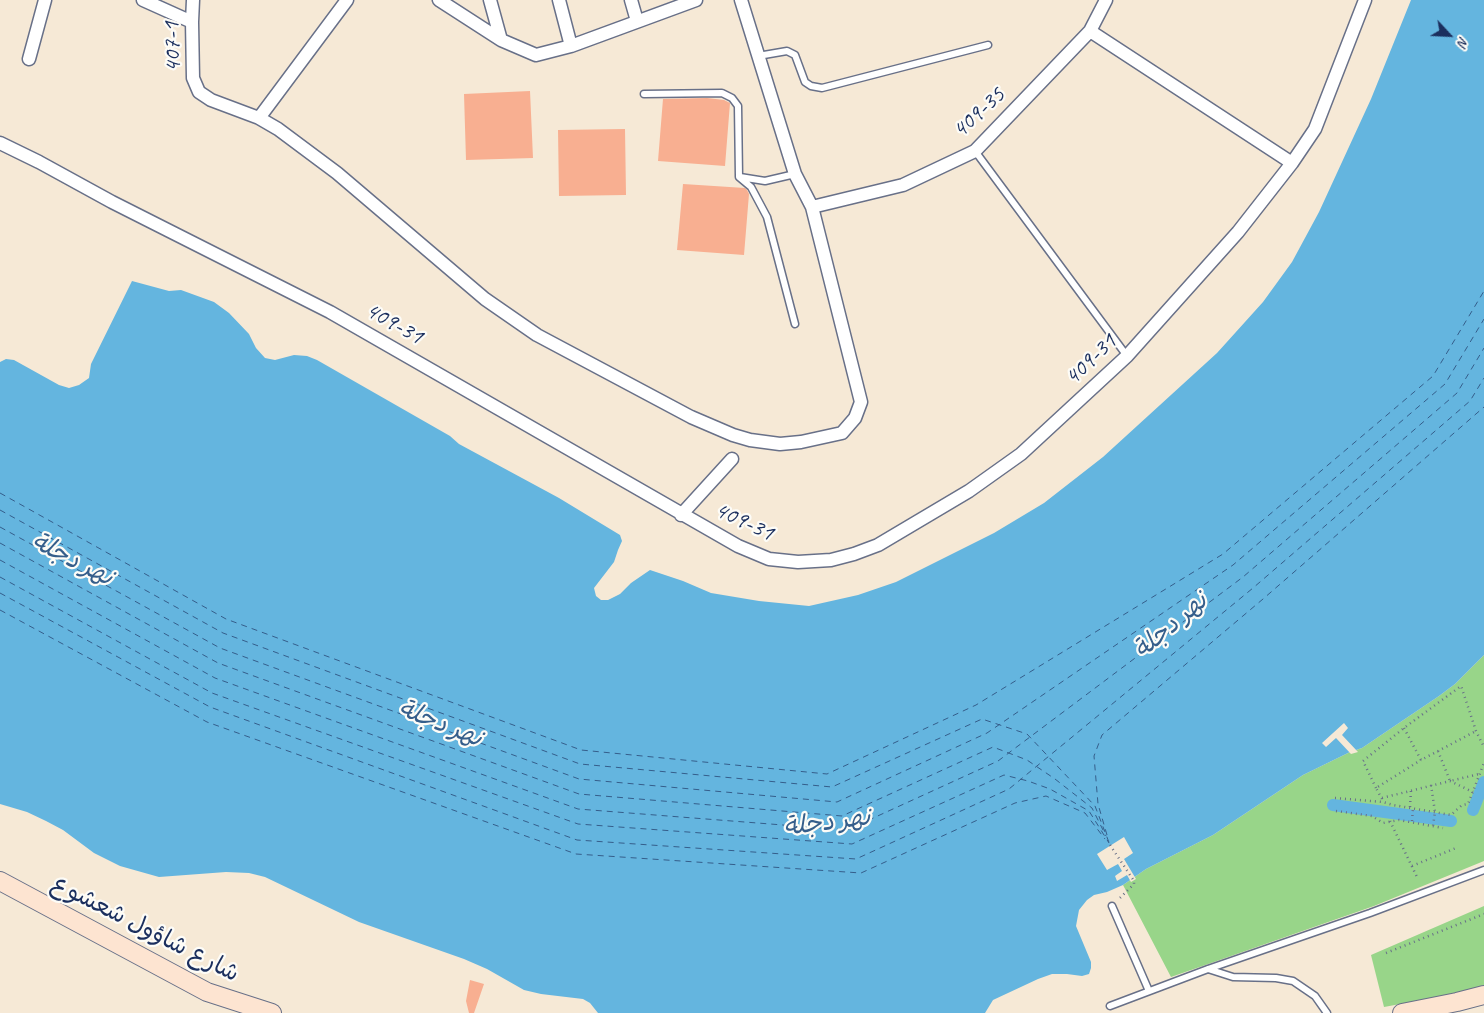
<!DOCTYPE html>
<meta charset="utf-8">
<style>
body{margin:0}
#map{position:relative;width:1484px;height:1013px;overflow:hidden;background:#f6e9d6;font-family:Caveat,sans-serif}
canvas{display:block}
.north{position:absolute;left:1424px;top:10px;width:50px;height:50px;-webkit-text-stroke:4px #fdfcf7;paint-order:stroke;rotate:115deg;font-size:14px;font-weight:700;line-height:20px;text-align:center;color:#1b2f5e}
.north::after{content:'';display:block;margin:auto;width:18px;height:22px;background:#1b2f5e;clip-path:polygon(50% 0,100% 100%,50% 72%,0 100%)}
</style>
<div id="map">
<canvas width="1484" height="1013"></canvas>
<div class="north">N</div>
</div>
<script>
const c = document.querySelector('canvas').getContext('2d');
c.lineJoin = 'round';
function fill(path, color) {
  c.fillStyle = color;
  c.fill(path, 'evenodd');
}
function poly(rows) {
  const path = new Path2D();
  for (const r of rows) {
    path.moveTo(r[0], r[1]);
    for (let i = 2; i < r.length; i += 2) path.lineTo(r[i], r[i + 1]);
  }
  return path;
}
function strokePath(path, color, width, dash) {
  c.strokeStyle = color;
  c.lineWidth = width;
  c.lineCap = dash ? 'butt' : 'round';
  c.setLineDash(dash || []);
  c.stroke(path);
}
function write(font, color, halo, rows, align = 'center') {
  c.font = font + ' Caveat,"Playpen Sans Arabic",sans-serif';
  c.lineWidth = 4.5;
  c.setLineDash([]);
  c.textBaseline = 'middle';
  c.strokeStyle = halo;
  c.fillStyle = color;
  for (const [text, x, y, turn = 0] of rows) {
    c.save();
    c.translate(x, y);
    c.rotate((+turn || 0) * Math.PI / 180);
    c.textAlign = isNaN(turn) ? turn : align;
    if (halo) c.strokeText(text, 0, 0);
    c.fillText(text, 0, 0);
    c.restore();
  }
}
fill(poly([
 [1484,655,1484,861,1374,906,1171,977,1123,885,1146,869,1213,835,1303,775,1350,752,1362,748,1439,696,1455,684],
 [1484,906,1484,985,1454,994,1384,1007,1371,955]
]), '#98d589');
fill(poly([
 [1411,0,1484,0,1484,655,1455,684,1439,696,1362,748,1350,752,1303,775,1213,835,1146,869,1123,885,1107,892,1094,895,1087,900,1079,910,1076,926,1091,962,1091,968,1089,974,1082,976,1067,974,1052,974,1038,979,993,1000,985,1013,598,1013,590,1003,583,999,541,994,524,990,487,969,464,959,359,922,265,877,249,873,226,872,159,877,120,866,94,853,63,830,46,821,27,812,0,804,0,362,6,359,14,360,59,385,69,388,79,385,89,378,91,364,132,281,169,291,181,290,214,302,229,313,249,334,256,348,265,358,275,360,294,355,307,356,317,360,450,436,459,444,559,498,620,535,622,541,618,550,614,562,594,588,596,596,601,600,608,600,620,594,631,583,650,570,683,581,711,593,759,601,809,606,858,595,896,582,994,533,1044,503,1103,457,1217,353,1263,302,1292,262,1319,212,1371,99]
]), '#64b5df');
fill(poly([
 [1344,723,1348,728,1342,735,1358,752,1351,754,1336,738,1326,747,1322,743],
 [1124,837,1133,853,1124,859,1136,879,1131,882,1127,875,1117,881,1115,876,1122,871,1118,864,1107,870,1097,854]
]), '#f6e9d6');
strokePath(poly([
 [1333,805,1451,821],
 [1473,810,1484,782]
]), '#64b5df', 12);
strokePath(poly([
 [0,493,226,619,581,750,827,774,976,705,1223,554,1433,376,1484,291],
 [0,510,223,633,580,764,832,787,982,719,1027,734,1095,806,1110,845],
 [0,527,220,648,579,779,837,802,987,733,1233,565,1445,384,1484,319],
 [0,543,218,663,579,794,842,816,993,747,1027,760,1055,779,1092,808,1106,836],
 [0,560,215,678,578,809,847,830,998,761,1243,577,1457,393,1484,348],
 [0,577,212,693,578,824,852,844,1004,775,1028,781,1050,789,1089,811,1109,843],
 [0,593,210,707,577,840,856,859,1009,789,1253,588,1470,401,1484,378],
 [0,610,207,722,576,854,861,873,1015,803,1046,796,1085,813,1105,839],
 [1107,835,1098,804,1094,756,1102,735,1263,599,1484,407]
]), '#355e8b', 1, [6, 5]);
fill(poly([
 [530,91,533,158,466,160,464,94],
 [707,98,724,100,730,103,725,166,658,161,663,99],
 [625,129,626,195,559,196,558,130],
 [683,184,745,188,747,190,749,194,744,255,677,250],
 [470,980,484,984,474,1013,469,1013,466,1001]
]), '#f8af91');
const lane = poly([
 [758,56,787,51,795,55,805,82,811,86,822,88,988,45],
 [644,94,722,93,732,98,738,106,739,177,751,187,767,217,795,324],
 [975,151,1127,356],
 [740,177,765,181,795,174],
 [1112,906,1149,991],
 [1208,969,1233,977,1276,978,1293,981,1315,996,1327,1013],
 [1110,1006,1208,969,1370,913,1484,870]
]);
const street = poly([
 [143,0,192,22],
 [193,0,192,22,193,78,199,92,211,100,259,118,278,129,337,173,485,299,537,335,691,417,733,435,750,440,780,444,801,442,842,433,855,418,861,402,812,207,795,174,741,0],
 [439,0,501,40,536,55,571,46,696,0],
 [490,0,501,40],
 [559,0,571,46],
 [631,0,637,21],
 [1090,31,1292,163],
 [29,59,45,0],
 [259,118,347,0],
 [0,143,39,162,112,202,330,312,738,546,769,559,798,562,831,560,854,554,878,545,969,491,1021,454,1127,356,1238,232,1292,163,1315,129,1365,0],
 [812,207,903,185,975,151,1090,31,1106,0],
 [681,515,732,459]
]);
const secondary = poly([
 [0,881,207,992,272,1013],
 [1402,1013,1457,1002,1484,995]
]);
strokePath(lane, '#687088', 9);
strokePath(street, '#687088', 15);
strokePath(secondary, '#687088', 20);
strokePath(poly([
 [1404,728,1421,760,1476,731],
 [1438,751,1450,781,1479,774],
 [1431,785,1435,812,1433,826],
 [1376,788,1363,761,1404,728,1461,686,1476,731,1484,747],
 [1335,798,1383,802,1393,805,1451,815,1462,805,1468,804,1484,763],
 [1382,798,1450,781,1473,792],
 [1382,799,1376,788,1421,760],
 [1410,807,1411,790],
 [1336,811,1372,816,1383,823,1399,820,1443,828],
 [1390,821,1417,877],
 [1412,821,1413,808],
 [1110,845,1134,881,1134,884,1118,900],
 [1412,866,1456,848],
 [1386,953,1484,914]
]), '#687088', 2.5, [1, 4]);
strokePath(lane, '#fff', 6);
strokePath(street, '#fff', 12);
strokePath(secondary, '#fde4d1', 18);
write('24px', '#1b2f5e', '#fdfcf7', [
 ["407-1",173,47,-92],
 ["409-35",979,113,-43],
 ["409-31",394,324,29],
 ["409-31",1091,360,-44],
 ["409-31",744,522,25],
 ["شارع شاؤول شعشوع",145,929,27]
]);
write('italic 25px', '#355e8b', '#fdfcf7', [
 ["نهر دجلة",72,560,27],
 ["نهر دجلة",1171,626,-40],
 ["نهر دجلة",440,724,22],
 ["نهر دجلة",827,823,-7]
]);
</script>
